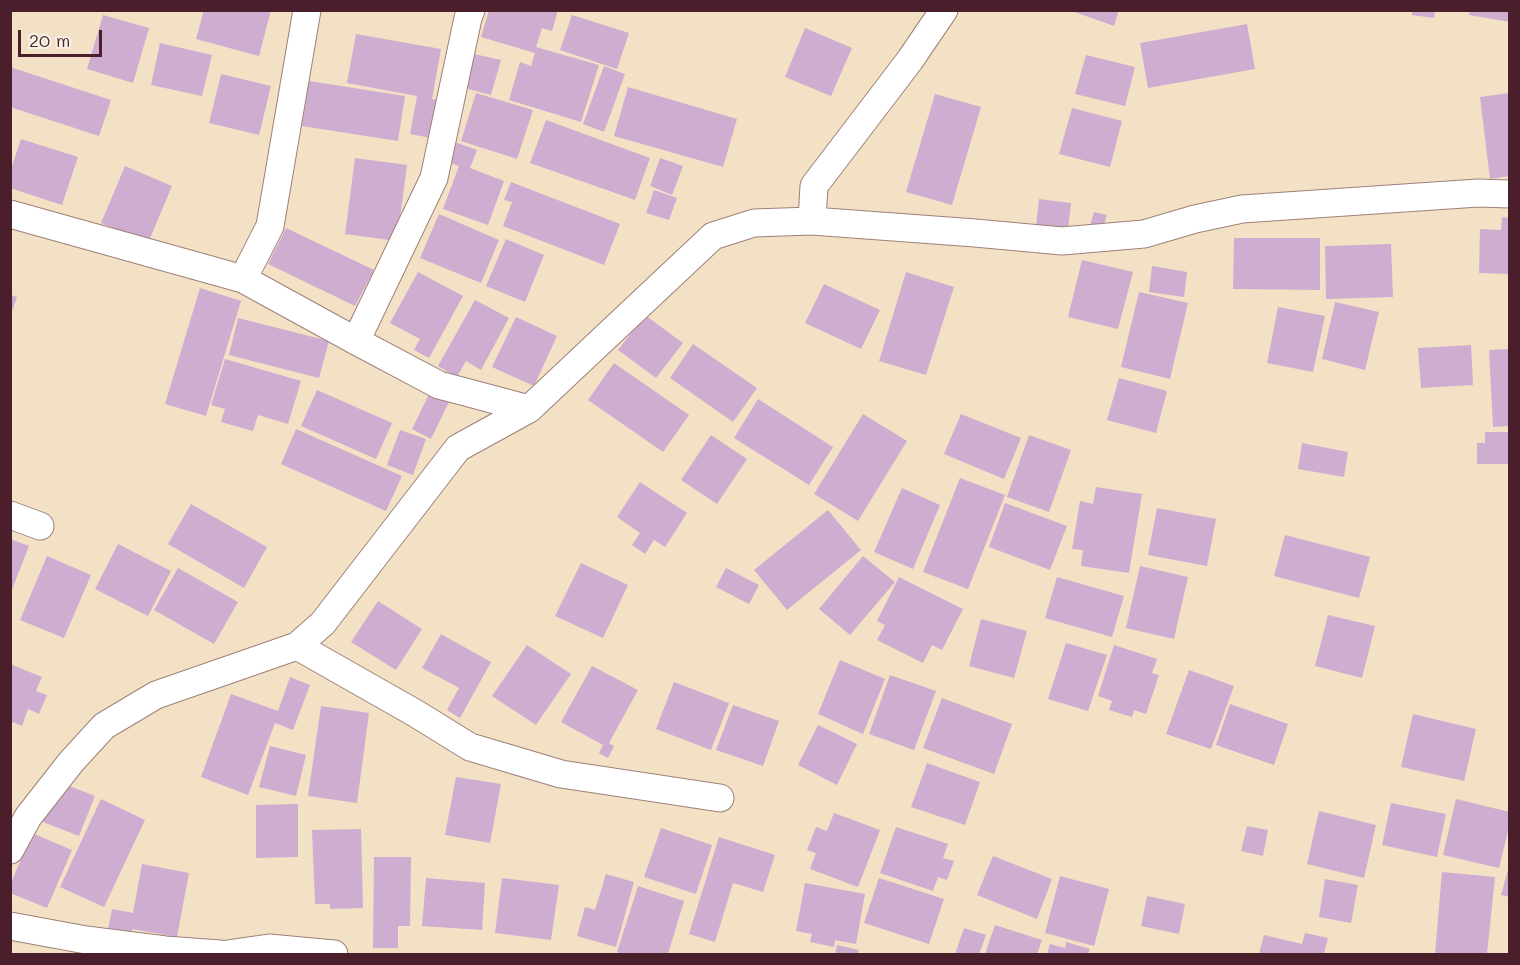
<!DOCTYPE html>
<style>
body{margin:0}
#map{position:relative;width:1520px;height:965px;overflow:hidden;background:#f3e1c6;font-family:Mali,sans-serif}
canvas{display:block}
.frame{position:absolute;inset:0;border:12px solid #4a1f2b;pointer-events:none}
.scale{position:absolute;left:18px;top:30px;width:84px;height:27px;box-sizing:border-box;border:3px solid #4a1f2b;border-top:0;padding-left:8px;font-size:18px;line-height:21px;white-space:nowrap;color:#4a1f2b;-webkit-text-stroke:4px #f7f3e8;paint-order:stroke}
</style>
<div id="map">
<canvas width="1520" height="965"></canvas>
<div class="frame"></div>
<div class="scale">20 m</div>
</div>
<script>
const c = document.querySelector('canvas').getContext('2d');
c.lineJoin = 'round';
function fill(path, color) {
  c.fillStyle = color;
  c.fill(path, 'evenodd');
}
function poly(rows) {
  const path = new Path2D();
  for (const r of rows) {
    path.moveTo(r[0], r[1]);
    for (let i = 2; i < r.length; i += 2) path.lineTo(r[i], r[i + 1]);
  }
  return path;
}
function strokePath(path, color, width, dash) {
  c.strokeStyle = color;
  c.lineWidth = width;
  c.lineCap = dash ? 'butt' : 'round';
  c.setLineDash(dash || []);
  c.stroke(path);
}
fill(poly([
 [204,10,271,10,259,56,196,39],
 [489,10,558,10,552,31,542,28,536,47,599,65,581,122,509,100,520,62,531,66,535,53,481,37],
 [1069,10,1119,10,1114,26],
 [1412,10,1435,10,1434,18,1412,15],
 [1470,10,1510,10,1510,22,1469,15],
 [103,15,149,28,133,83,87,69],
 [572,15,629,33,617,69,560,50],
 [1247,24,1255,69,1148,88,1140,43],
 [805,28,852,48,831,96,785,77],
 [356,34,441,49,432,99,438,100,431,138,410,134,417,96,347,83],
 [160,43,212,55,202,96,151,85],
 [474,54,501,60,491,95,465,88],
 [1086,55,1135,67,1125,106,1075,94],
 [604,66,625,74,604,132,583,124],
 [10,67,111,100,99,136,10,107],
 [221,74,271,86,259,135,209,123],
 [309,81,405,96,398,141,302,126],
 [628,87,737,119,723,167,614,136],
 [476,93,533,110,517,159,461,141],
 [1510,93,1510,176,1490,179,1480,97],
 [935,94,981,107,952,205,906,192],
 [1072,108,1122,121,1110,167,1059,154],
 [546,120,650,158,635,200,530,163],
 [21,139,78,157,62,205,10,188,10,172],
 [452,141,477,150,470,168,504,181,488,225,443,209,459,166,445,161],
 [355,158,407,165,397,241,345,234],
 [660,158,683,166,672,195,650,186],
 [125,166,172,186,148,243,101,223],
 [511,182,620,224,604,265,503,226,512,202,504,200],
 [654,190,677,198,669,220,646,213],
 [1039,199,1071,203,1068,230,1036,226],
 [1094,212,1107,215,1101,235,1088,232],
 [439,214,499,240,481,283,420,258],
 [1502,217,1510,218,1510,274,1479,273,1480,229,1501,230],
 [286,228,374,270,355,306,268,264],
 [1234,238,1320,238,1320,290,1233,289],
 [506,239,544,255,525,302,486,286],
 [1391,244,1393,297,1326,299,1325,246],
 [1082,260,1133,272,1118,329,1068,317],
 [1152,266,1187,272,1184,297,1149,292],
 [418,272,463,296,429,358,414,350,420,339,390,323],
 [906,272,954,287,926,375,879,361],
 [824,284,880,310,861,349,805,323],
 [200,288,241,301,206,416,165,404],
 [1139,292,1188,303,1170,379,1121,367],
 [10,295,17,297,11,314,10,314],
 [475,300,509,318,481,370,466,361,457,377,438,366],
 [1335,302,1379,312,1365,370,1322,359],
 [1278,307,1325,316,1313,372,1267,363],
 [645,315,683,343,656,378,618,350],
 [516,317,557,336,534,386,492,367],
 [238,318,329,341,319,378,229,355],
 [693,344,757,388,733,422,670,378],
 [1471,345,1473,385,1421,388,1418,348],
 [1510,349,1510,426,1493,427,1489,350],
 [225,359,301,381,288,424,258,415,253,431,221,422,225,409,211,405],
 [614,363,689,415,663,452,588,400],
 [1119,378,1167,391,1156,433,1107,420],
 [317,390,392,423,376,459,301,426],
 [430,392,449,402,431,439,412,429],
 [758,399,833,447,809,485,734,438],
 [863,414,907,441,858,521,814,494],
 [961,414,1021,438,1004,479,944,454],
 [296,429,402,476,386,511,281,464],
 [400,430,426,439,413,475,387,465],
 [1485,432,1510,432,1510,464,1477,464,1477,443,1485,443],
 [711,435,747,459,717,504,681,480],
 [1029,435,1071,450,1049,512,1007,497],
 [1302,443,1348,452,1344,477,1298,469],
 [960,478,1005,495,968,589,923,572],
 [640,482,687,513,665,547,654,540,645,554,632,545,640,533,617,517],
 [1096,487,1142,494,1129,573,1081,566,1083,550,1072,549,1080,501,1093,504],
 [902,488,940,505,913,569,874,552],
 [1005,503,1067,526,1050,570,989,547],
 [191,504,267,547,244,588,168,544],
 [1157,508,1216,519,1207,566,1148,555],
 [828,510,861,550,787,610,754,570],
 [1285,535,1370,557,1359,598,1274,576],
 [10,539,29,546,11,592,10,592],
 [118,544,171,571,148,616,95,589],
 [47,556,91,575,64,638,20,620],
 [863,556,895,582,850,635,819,609],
 [581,563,628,585,603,638,555,616],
 [1140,566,1188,577,1174,639,1126,628],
 [178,568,238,602,214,644,154,610],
 [726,568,759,585,749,604,716,587],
 [899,577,963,609,942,650,932,645,923,663,877,640,885,625,877,621],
 [1057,577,1124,596,1112,637,1045,618],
 [378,601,422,629,396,670,351,642],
 [1328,615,1375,626,1362,678,1315,666],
 [981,619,1027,631,1014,678,969,666],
 [441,634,491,662,460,718,447,710,459,688,422,668],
 [1066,643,1107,655,1088,711,1048,699],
 [527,645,571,674,536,725,492,696],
 [1114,645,1157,659,1152,673,1159,675,1146,714,1134,710,1132,717,1109,710,1112,701,1098,696],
 [840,660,885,679,863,734,818,714],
 [10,664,42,677,36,691,47,695,39,714,28,709,22,726,10,721],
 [592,666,638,690,609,743,614,746,608,758,599,753,603,745,561,722],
 [1189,670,1234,686,1211,749,1166,734],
 [890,675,936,691,914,750,869,734],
 [290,677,310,685,293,730,275,723,248,795,201,777,231,694,278,711],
 [674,682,729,703,711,750,656,729],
 [942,698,1012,724,994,774,923,748],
 [1230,704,1288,724,1274,765,1216,745],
 [733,705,779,721,763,766,716,750],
 [321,706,369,713,357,803,308,796],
 [1413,714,1476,729,1464,781,1401,767],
 [818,725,857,744,837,785,798,765],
 [270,746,306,755,296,796,259,787],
 [927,763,980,782,965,825,911,807],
 [456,777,501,784,490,843,445,835],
 [59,782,95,796,79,836,43,822],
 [101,799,145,820,104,907,60,887],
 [1456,799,1510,812,1510,823,1499,868,1443,855],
 [1391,803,1446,814,1437,857,1382,845],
 [298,804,298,857,256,858,256,805],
 [1319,811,1376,825,1364,878,1307,864],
 [834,813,880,830,858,887,810,869,816,853,807,850,816,827,827,831],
 [1247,826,1268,830,1263,856,1241,851],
 [896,827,948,844,943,858,954,861,947,880,938,877,933,891,880,873],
 [661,828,712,845,696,894,644,877],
 [361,829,363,908,330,909,330,904,315,904,312,830],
 [32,833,72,850,47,908,10,893,10,885],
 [719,837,775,855,763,892,733,883,715,942,689,934],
 [993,856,1052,879,1037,919,977,895],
 [374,857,411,857,410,926,398,926,398,948,373,948],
 [142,864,189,873,177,937,132,929,131,933,108,929,112,909,133,913],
 [1509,866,1510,866,1510,897,1501,895],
 [1442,872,1495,877,1487,954,1435,954],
 [606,874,634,882,616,947,577,936,585,907,595,910],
 [1060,876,1109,889,1094,946,1045,933],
 [426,878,485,883,482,930,422,926],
 [502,878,559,885,551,940,495,933],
 [879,878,944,899,929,944,864,923],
 [1325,879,1358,885,1351,923,1319,917],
 [805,883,865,894,856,944,835,940,834,947,810,942,812,934,796,931],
 [638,886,684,901,668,954,622,954,617,952],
 [1147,896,1185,904,1179,934,1141,926],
 [995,925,1042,940,1037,954,985,954],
 [964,928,986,935,979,954,955,954],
 [1305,933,1328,938,1324,954,1259,954,1264,935,1302,944],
 [1066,942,1090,949,1088,954,1047,954,1050,944,1065,948],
 [837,945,859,950,858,954,835,954]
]), '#ceadd0');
const minor = poly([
 [10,214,243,279,356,341,439,385,529,409],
 [812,221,975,233,1062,241,1144,234,1195,219,1242,209,1478,193,1510,194],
 [243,279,270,226,307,10],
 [356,341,434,178,468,18,471,10],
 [10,515,40,526],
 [297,646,415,713,470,747,561,774,720,798],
 [10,850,28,817,71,762,104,726,156,695,297,646,323,623,458,448,529,409,713,236,754,223,812,221,814,186,910,60,944,10],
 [10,926,86,940,165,950,220,954],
 [227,954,269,948,334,954]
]);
strokePath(minor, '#9e8078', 29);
strokePath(minor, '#fff', 27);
</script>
